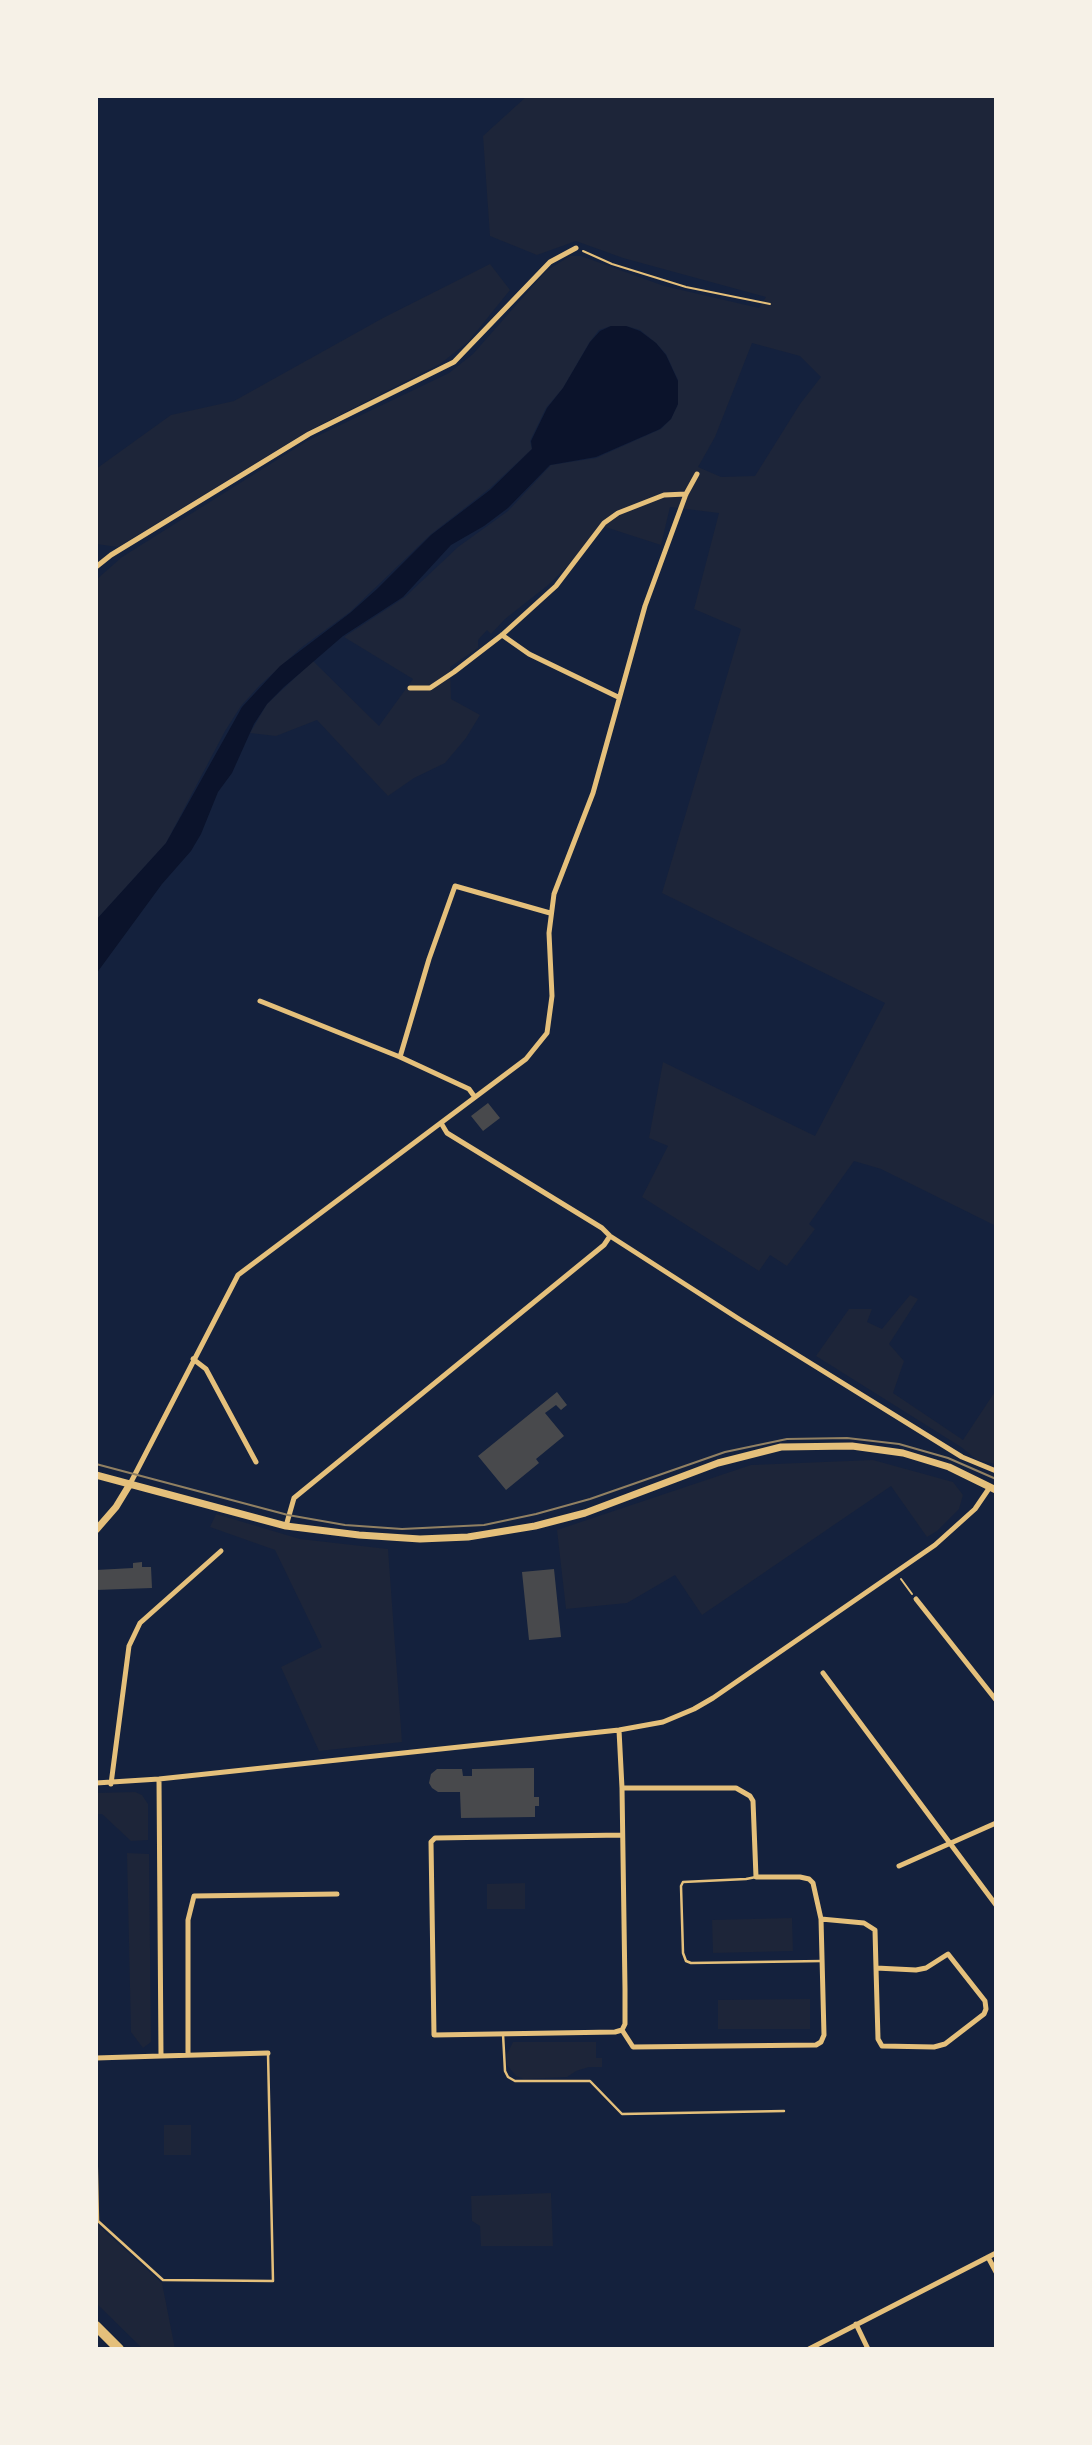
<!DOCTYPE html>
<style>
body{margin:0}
#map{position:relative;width:1092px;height:2445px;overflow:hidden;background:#14213d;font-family:"Source Serif 4",serif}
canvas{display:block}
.frame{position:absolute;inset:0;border:98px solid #f6f1e7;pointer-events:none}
</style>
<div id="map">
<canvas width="1092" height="2445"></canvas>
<div class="frame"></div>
</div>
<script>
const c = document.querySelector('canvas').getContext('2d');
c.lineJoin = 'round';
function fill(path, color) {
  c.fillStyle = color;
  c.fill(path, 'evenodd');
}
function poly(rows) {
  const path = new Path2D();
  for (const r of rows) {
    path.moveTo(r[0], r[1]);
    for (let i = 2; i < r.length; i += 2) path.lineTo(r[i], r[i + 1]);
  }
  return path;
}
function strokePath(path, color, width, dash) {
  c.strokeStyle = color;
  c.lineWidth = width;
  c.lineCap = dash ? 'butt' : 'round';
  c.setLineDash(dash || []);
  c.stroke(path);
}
fill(poly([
 [527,96,996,96,996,1226,881,1169,854,1161,809,1224,815,1229,787,1266,770,1255,759,1271,642,1197,668,1146,649,1138,663,1062,815,1136,885,1003,662,893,741,629,694,609,719,513,670,507,661,545,599,525,570,564,547,586,505,619,491,634,487,630,478,640,478,648,450,667,451,699,480,715,466,738,445,763,414,778,388,796,317,720,276,736,250,733,267,704,313,661,379,726,413,679,344,637,405,597,458,547,508,511,551,465,596,458,661,429,671,419,678,404,678,380,666,354,656,343,640,330,626,326,611,326,599,330,589,343,563,388,546,408,530,441,532,449,489,489,430,535,350,612,302,647,260,685,241,706,225,731,166,843,96,920,96,580,122,557,307,441,449,373,473,354,546,271,570,256,581,256,664,286,759,308,766,297,623,258,576,241,537,255,490,236,483,136],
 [752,343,800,356,821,377,800,404,755,476,721,477,698,467,715,437],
 [490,264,510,290,468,342,440,364,310,430,118,547,96,544,96,469,171,415,234,401,383,318],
 [910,1295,918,1299,889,1344,904,1361,893,1393,963,1440,996,1390,996,1464,977,1460,961,1447,816,1356,849,1309,872,1309,867,1322,882,1329],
 [873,1460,953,1482,963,1495,959,1509,937,1531,927,1537,891,1486,702,1615,675,1575,627,1603,566,1609,557,1530,751,1465],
 [216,1514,300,1539,388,1549,402,1742,319,1751,281,1667,322,1647,275,1550,210,1527],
 [135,1792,142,1795,148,1804,148,1840,131,1841,102,1814,96,1814,96,1793],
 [127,1853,149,1854,151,2042,143,2048,131,2032],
 [525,1883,525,1909,487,1909,487,1884],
 [792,1918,793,1951,713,1953,712,1920],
 [810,1999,810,2029,718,2029,718,2000],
 [513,2042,596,2042,596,2058,602,2058,602,2067,589,2067,576,2071,567,2077,524,2079,516,2076,507,2065,507,2054],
 [164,2125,191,2125,191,2155,164,2155],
 [551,2193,553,2246,481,2246,480,2226,472,2221,471,2196],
 [96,2217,100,2227,162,2283,175,2349,143,2349,96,2303]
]), '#1d2539');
fill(poly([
 [611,326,626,326,640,331,656,343,666,355,678,381,678,404,671,419,660,429,596,457,550,465,508,508,484,526,451,545,403,597,343,636,284,687,267,704,254,724,232,773,218,792,201,834,191,851,162,884,96,974,96,920,166,843,242,707,280,666,350,613,377,589,431,535,490,490,532,449,531,441,547,408,563,388,590,342,600,331]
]), '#0b132b');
fill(poly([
 [488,1103,500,1118,483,1131,471,1116],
 [557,1392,567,1405,561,1410,556,1405,545,1413,564,1436,536,1459,539,1463,506,1490,478,1456],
 [142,1562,142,1567,151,1567,152,1588,96,1590,96,1570,133,1568,133,1563],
 [554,1569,561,1637,529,1640,522,1572],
 [534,1768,534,1797,539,1797,539,1806,535,1806,535,1817,461,1818,460,1792,438,1792,432,1788,429,1783,431,1774,437,1769,462,1769,463,1776,472,1776,472,1769]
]), '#48494c');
strokePath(poly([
 [583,251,612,264,686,287,770,304],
 [901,1579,912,1594]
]), '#e5c07b', 2);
strokePath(poly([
 [756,1877,746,1879,683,1882,681,1886,683,1953,686,1961,691,1963,822,1961],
 [503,2034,505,2071,508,2077,515,2081,590,2081,622,2114,784,2111],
 [96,2133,98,2221,163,2280,273,2281,268,2053]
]), '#e5c07b', 2.5);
strokePath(poly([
 [96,567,111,555,309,434,454,362,550,262,576,248],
 [502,635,529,654,618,697],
 [410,688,430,688,454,672,502,635,556,586,604,523,618,513,664,495,686,494],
 [260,1001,400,1057,469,1089,474,1096],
 [400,1057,429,959,455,886,550,913],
 [441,1123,447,1133,602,1228,610,1236,739,1319,962,1457,996,1471],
 [193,1359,206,1369,256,1462],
 [130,1484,238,1275,526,1059,547,1033,552,996,549,933,554,894,593,793,645,606,686,494,697,474],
 [286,1526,294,1498,604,1245,610,1236],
 [916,1599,996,1700],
 [823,1673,996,1905],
 [619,1730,622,1788,625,1989,625,2024,622,2030,615,2032,434,2035,431,1842,435,1838,622,1835],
 [96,1783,159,1779,619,1730,663,1722,694,1709,713,1698,935,1545,975,1509,990,1487],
 [111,1784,129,1646,140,1623,221,1551],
 [622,1788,736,1788,750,1796,753,1801,756,1877,800,1877,809,1879,813,1883,821,1919,824,2035,821,2042,816,2045,633,2047,622,2030],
 [899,1866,996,1823],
 [821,1919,864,1923,875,1930,876,1968,878,2039,882,2046,934,2047,945,2044,984,2014,986,2009,985,2001,948,1954,926,1968,916,1970,876,1968],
 [188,2054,188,1920,194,1896,337,1894],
 [161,2056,268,2053],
 [96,2058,161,2056,159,1779],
 [988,2257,996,2272],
 [856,2324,868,2349],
 [809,2349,996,2253]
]), '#e5c07b', 5);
strokePath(poly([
 [96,1475,286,1526,359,1535,420,1539,468,1537,535,1526,585,1513,718,1463,781,1447,852,1446,903,1453,949,1467,996,1490],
 [96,1530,116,1507,130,1484]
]), '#e5c07b', 7);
strokePath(poly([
 [96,2326,119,2349]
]), '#e5c07b', 10);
strokePath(poly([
 [96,1464,288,1515,345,1525,402,1529,484,1525,536,1514,590,1499,725,1452,787,1439,847,1438,899,1444,948,1458,996,1479]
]), '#918062', 2);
</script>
